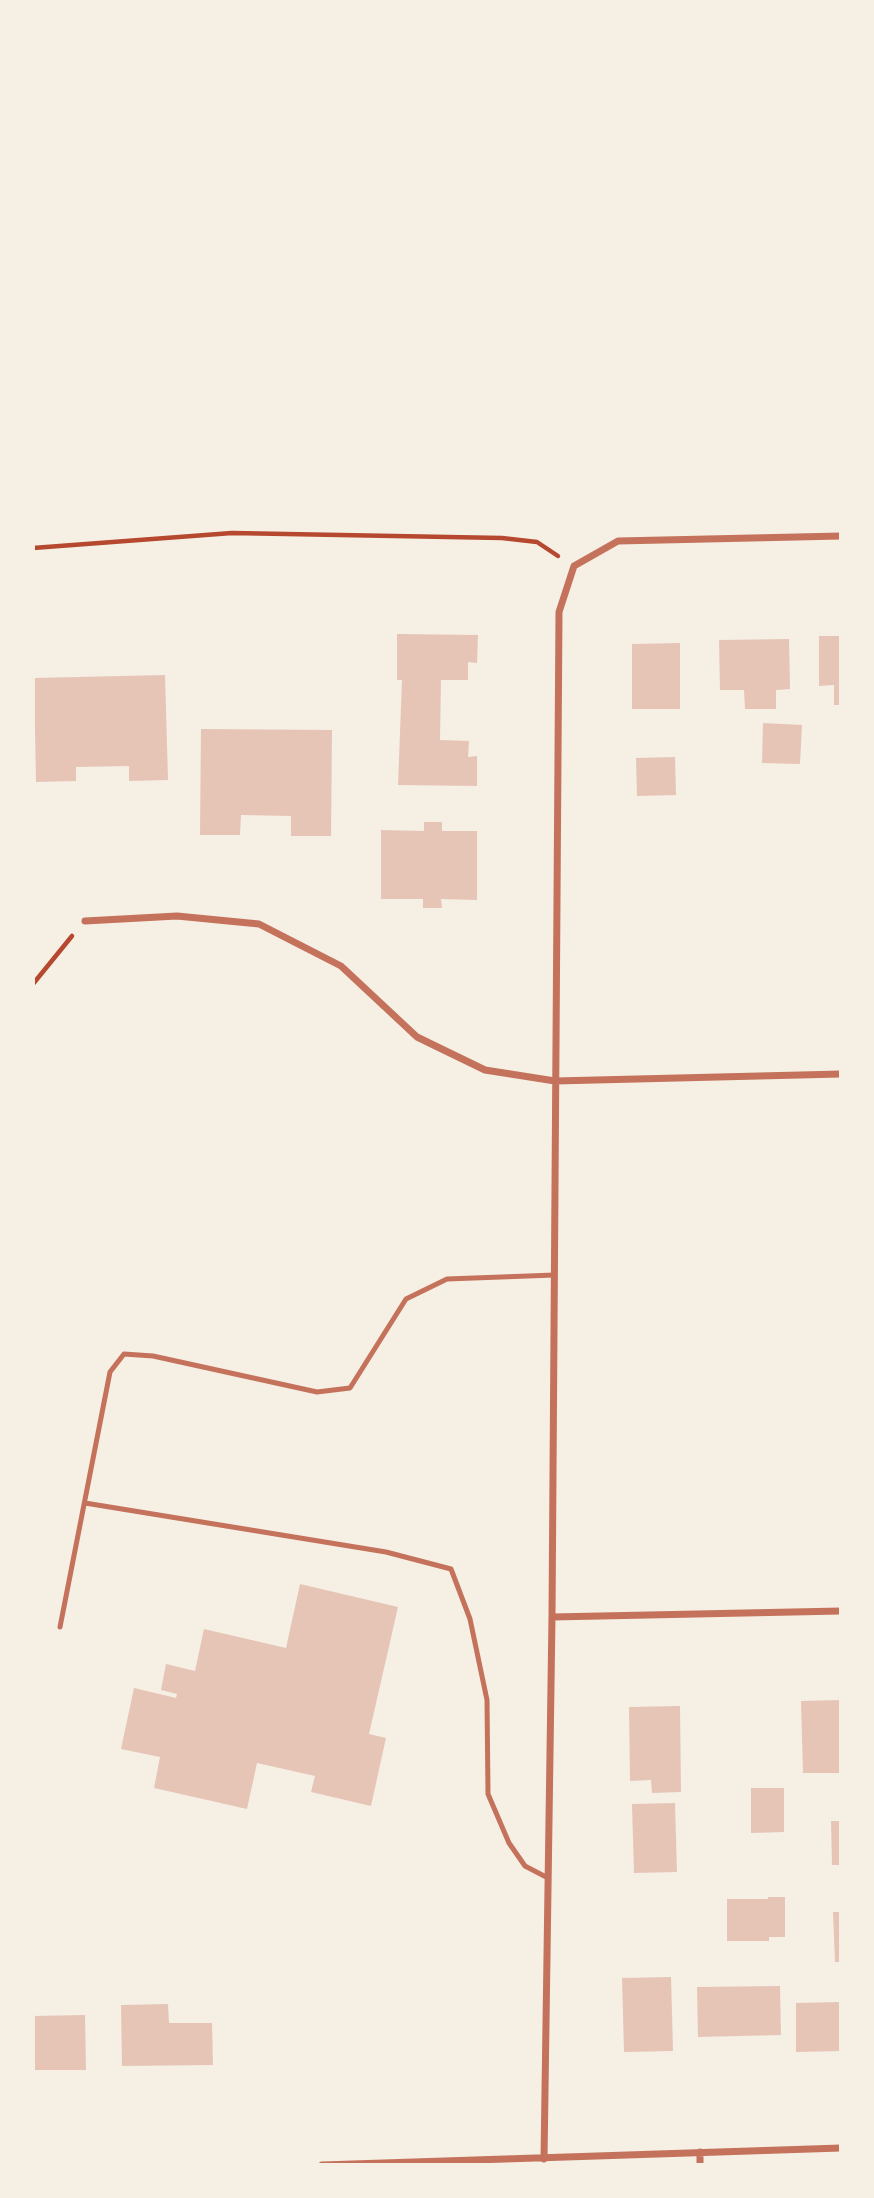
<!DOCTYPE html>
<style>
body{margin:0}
#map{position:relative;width:874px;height:2198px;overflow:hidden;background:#f6efe4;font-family:"DM Sans",sans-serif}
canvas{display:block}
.frame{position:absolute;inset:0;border:35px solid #f6efe4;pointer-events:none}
</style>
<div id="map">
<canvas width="874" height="2198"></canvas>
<div class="frame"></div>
</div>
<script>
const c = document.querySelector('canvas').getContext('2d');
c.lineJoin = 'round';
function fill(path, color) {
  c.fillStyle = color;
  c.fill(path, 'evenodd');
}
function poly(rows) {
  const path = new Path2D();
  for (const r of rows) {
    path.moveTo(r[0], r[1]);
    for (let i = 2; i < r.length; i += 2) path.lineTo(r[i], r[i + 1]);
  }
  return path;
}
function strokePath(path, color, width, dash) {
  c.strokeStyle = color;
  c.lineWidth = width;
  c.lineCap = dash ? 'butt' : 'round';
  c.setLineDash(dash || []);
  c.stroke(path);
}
fill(poly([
 [397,634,478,635,477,663,468,662,468,680,441,680,440,740,469,741,468,757,477,756,477,786,398,785,402,680,397,680],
 [819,636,841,636,841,705,834,705,834,685,819,686],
 [789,639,790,689,776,690,776,709,745,709,744,690,720,690,719,640],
 [680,643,680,709,632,709,632,644],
 [165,675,168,780,129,781,129,766,76,767,76,781,36,782,34,678],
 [763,723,802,725,800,764,762,763],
 [201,729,332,730,331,836,291,836,291,816,241,815,240,835,200,835],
 [675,757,676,795,637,796,636,758],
 [424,822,442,822,442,831,477,831,477,900,441,899,442,908,423,908,423,899,381,899,381,830,424,831],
 [300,1584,398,1607,369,1734,386,1738,371,1806,311,1792,315,1776,257,1763,247,1809,154,1788,160,1757,121,1749,134,1688,176,1698,177,1694,161,1690,166,1664,195,1671,204,1629,286,1648],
 [841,1700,841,1773,803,1773,801,1701],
 [680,1706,681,1792,652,1793,651,1780,630,1781,629,1707],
 [751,1788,784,1788,784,1832,751,1833],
 [675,1803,677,1872,634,1873,632,1804],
 [831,1821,841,1821,841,1865,832,1865],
 [768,1897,785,1897,785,1937,769,1937,769,1941,727,1941,727,1899,768,1899],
 [833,1912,841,1912,841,1962,835,1962],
 [671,1977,673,2051,624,2052,622,1978],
 [780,1986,781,2035,698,2037,697,1987],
 [841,2002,841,2051,796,2052,796,2003],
 [168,2004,169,2023,212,2023,213,2065,122,2066,121,2005],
 [85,2015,86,2070,33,2070,33,2016]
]), '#e6c5b7');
strokePath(poly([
 [33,548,232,533,502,538,537,542,558,556],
 [33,984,72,936]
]), '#b5482f', 4.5);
strokePath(poly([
 [85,1503,386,1552,451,1569,470,1619,487,1700,488,1794,509,1843,525,1866,548,1878],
 [60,1627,110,1372,124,1354,153,1356,317,1392,350,1388,406,1299,447,1279,555,1275]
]), '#c5725c', 5);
strokePath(poly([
 [85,921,177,916,259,924,341,966,417,1037,485,1070,555,1081,841,1074],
 [552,1617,841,1611],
 [700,2152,700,2165],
 [544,2159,552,1617,559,612,574,566,618,541,841,536],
 [322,2165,841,2148]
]), '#c5725c', 7);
</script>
